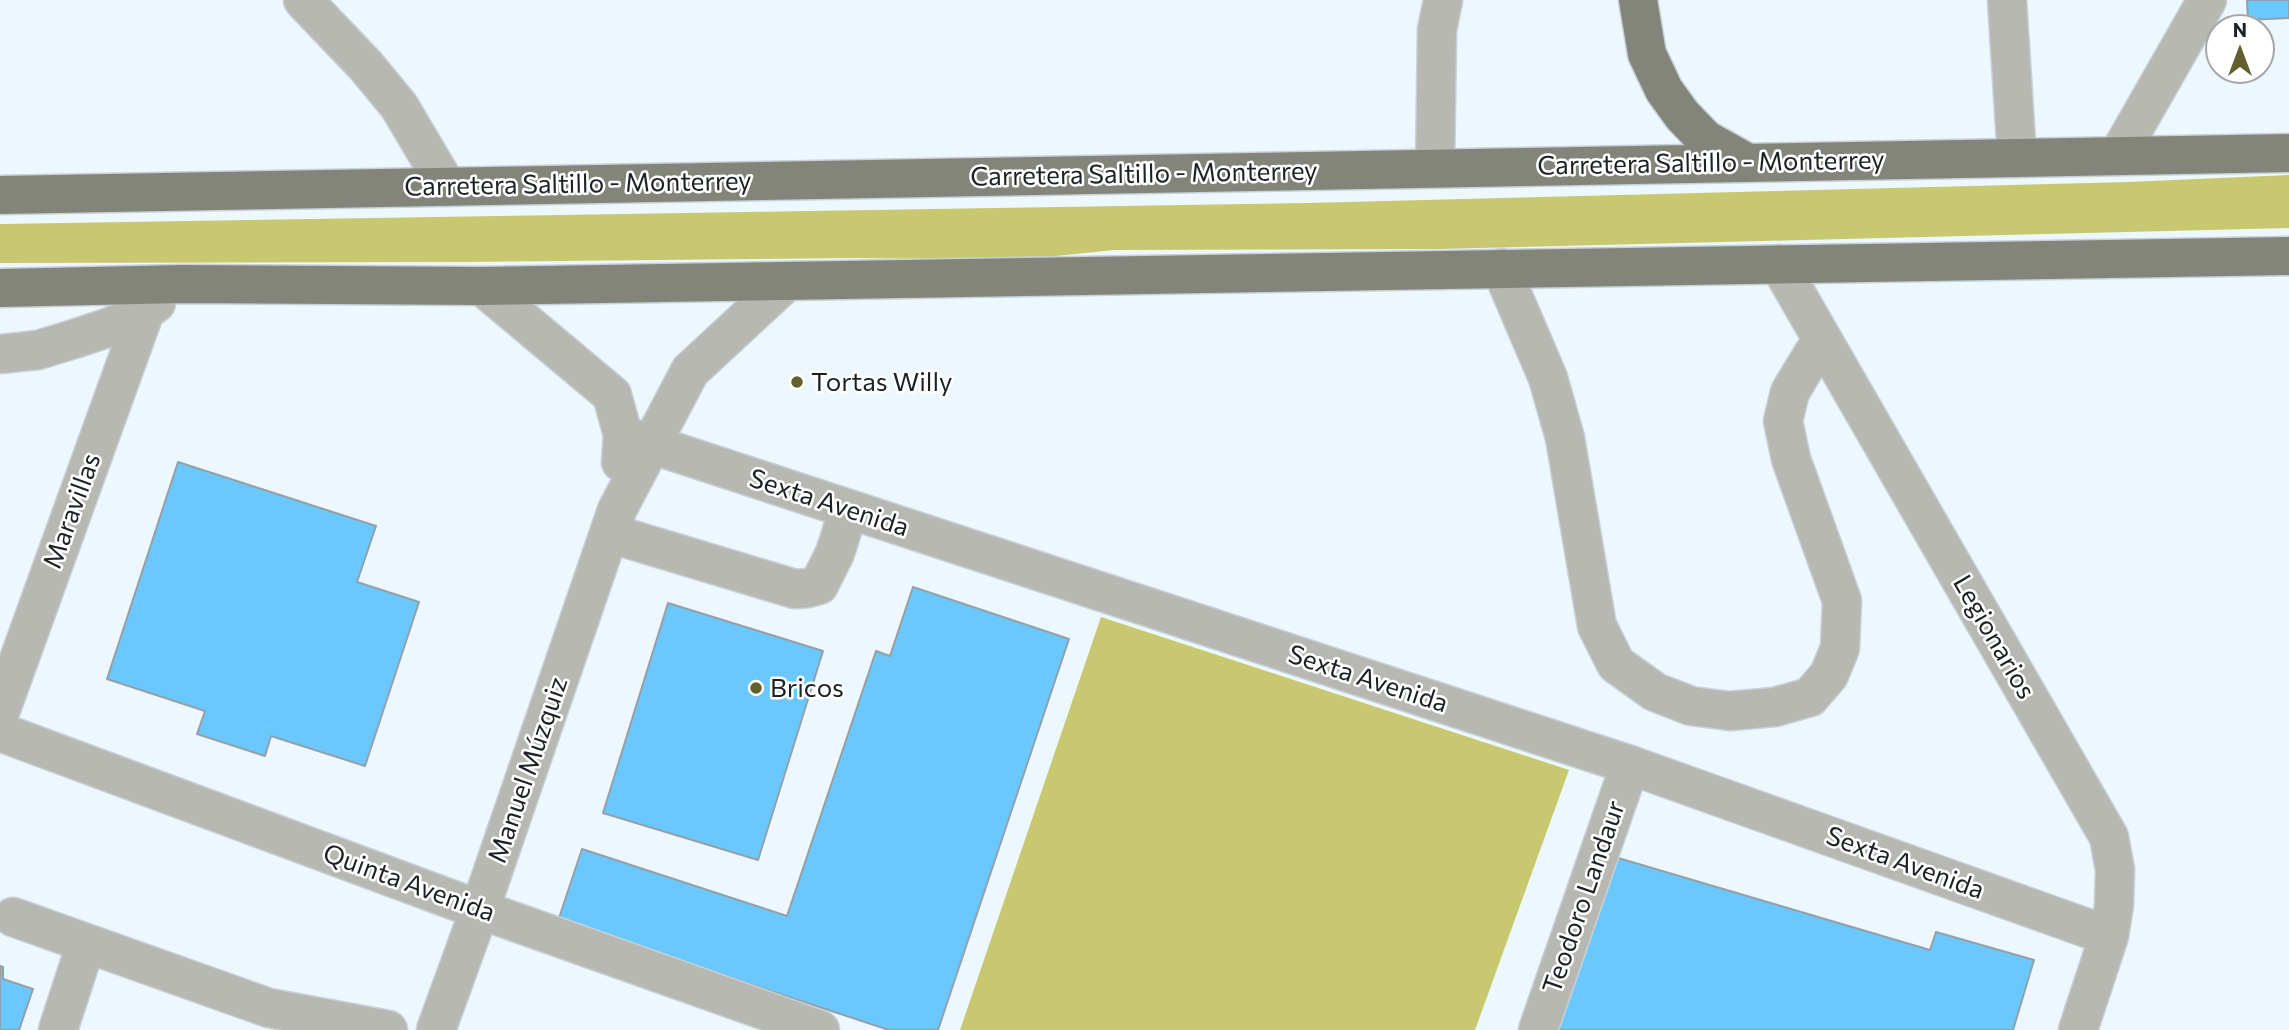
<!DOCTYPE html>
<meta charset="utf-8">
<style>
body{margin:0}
#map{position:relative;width:2289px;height:1030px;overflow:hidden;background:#edf8fe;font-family:Commissioner,sans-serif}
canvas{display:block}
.north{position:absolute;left:2205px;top:14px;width:70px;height:70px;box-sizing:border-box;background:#fff;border:2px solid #a4a6a7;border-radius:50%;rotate:0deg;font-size:19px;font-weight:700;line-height:28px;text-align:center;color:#1c2124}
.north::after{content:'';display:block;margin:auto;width:24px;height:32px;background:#61612e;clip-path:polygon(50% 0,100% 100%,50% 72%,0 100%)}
</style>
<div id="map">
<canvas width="2289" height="1030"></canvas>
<div class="north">N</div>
</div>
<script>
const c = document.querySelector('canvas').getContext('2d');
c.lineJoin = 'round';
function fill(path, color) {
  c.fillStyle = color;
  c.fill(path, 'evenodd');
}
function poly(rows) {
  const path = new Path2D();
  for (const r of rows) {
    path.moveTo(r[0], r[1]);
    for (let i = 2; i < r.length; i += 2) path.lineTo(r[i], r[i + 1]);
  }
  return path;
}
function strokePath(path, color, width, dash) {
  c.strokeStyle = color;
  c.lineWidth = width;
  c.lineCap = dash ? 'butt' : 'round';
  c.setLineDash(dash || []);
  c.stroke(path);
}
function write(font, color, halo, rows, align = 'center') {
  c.font = font + ' Commissioner,sans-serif';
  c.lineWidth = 5;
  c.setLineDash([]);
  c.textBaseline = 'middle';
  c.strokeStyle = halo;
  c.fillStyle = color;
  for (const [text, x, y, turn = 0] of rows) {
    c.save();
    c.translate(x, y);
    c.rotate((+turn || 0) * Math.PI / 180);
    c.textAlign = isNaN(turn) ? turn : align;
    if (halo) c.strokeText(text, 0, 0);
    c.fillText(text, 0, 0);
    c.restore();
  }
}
fill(poly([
 [2289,175,2289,228,1439,249,1114,250,1017,260,854,258,464,262,0,263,0,224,1307,203,2128,182],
 [1101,617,1569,770,1475,1030,960,1030]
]), '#c7c86f');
const building = poly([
 [2247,0,2289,0,2289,18,2248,20,2247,0],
 [178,462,376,526,357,582,419,602,365,766,271,736,265,756,197,734,205,711,107,679,178,462],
 [913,587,1069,639,938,1030,889,1030,558,921,582,849,787,916,876,651,890,656,913,587],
 [668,603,823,651,758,860,603,813,668,603],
 [1608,855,1930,950,1936,932,2034,960,2013,1030,1556,1030,1608,855],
 [0,966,3,967,3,979,33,989,19,1030,0,1030,0,966]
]);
fill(building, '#6ac8fe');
strokePath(building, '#94a0a8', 2);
const minor = poly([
 [303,0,366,66,399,106,447,187],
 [2007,0,2017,158],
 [2118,156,2207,0],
 [1435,168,1437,30,1443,0],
 [1779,264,2109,837,2115,870,2114,905,2109,936,2078,1030],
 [1501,268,1548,378,1565,438,1597,626,1616,664,1655,692,1691,706,1730,711,1775,707,1810,697,1829,675,1840,648,1842,601,1791,459,1783,421,1790,392,1822,339],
 [482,286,612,395,623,435,621,462],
 [0,354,38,350,74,339,110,327,145,311,156,303],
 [623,435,1630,765,2109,936],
 [609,533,795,589,808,588,819,585,835,553,849,509],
 [0,712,145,311],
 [0,732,453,900,820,1030],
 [13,917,269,1008,388,1030],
 [58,1030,86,944],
 [436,1030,480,909,617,510,690,371,786,282],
 [1538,1030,1630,765]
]);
const major = poly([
 [1638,0,1647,54,1664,90,1682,115,1705,139,1748,163],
 [0,195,2289,153],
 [0,288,183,284,482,286,2289,256]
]);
strokePath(minor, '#c7d1d7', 41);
strokePath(major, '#c7d1d7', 41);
strokePath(minor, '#b8b8b2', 38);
strokePath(major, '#84857a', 38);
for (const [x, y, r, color] of [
 [797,382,7,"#61612e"],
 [756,688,7,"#61612e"]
]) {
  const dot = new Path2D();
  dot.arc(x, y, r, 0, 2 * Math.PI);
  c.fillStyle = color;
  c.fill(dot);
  strokePath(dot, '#fff', 2.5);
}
write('26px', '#1c2124', '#fff', [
 ["Carretera Saltillo - Monterrey",1711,163,-1],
 ["Carretera Saltillo - Monterrey",1144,174,-1],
 ["Carretera Saltillo - Monterrey",578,184,-1],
 ["Sexta Avenida",829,503,18],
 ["Maravillas",72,511,-70],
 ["Legionarios",1994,637,60],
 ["Sexta Avenida",1368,679,18],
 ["Manuel Múzquiz",528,770,-71],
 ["Sexta Avenida",1905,863,20],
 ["Quinta Avenida",409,883,20],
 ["Teodoro Landaur",1584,897,-71]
]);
write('26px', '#1c2124', '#fff', [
 ["Tortas Willy",811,382],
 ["Bricos",770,688]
], 'left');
</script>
